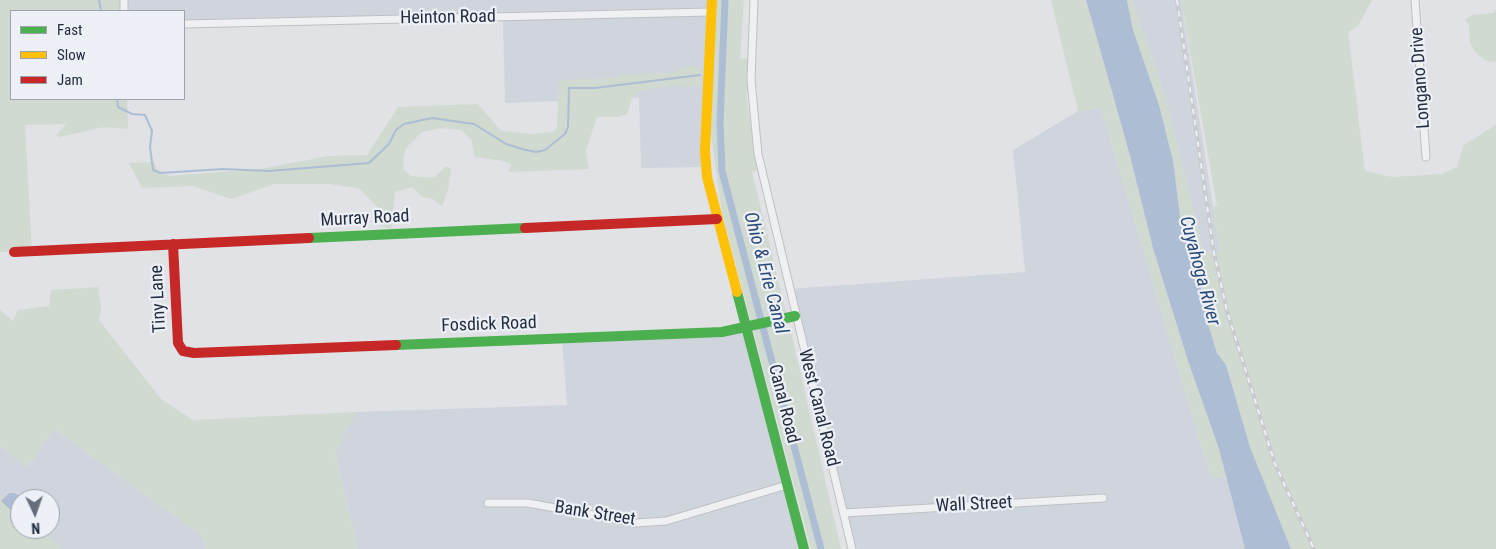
<!DOCTYPE html>
<style>
body{margin:0}
#map{position:relative;width:1496px;height:549px;overflow:hidden;background:#e0e2e5;font-family:"Roboto Condensed",sans-serif}
canvas{display:block}
.legend{position:absolute;left:10px;top:10px;width:175px;height:90px;box-sizing:border-box;background:#edf0f6;border:1px solid #9da2ad;margin:0;padding:6px 9px;list-style:none;font-size:15px;color:#252e40}
.legend li{display:flex;align-items:center;gap:10px;height:25px}
.legend b{width:25px;border:1px solid #9da2ad}
.north{position:absolute;left:10px;top:489px;width:50px;height:50px;box-sizing:border-box;background:#edf0f6;border:1px solid #9da2ad;border-radius:50%;rotate:177deg;font-size:14px;font-weight:700;line-height:20px;text-align:center;color:#252e40}
.north::after{content:'';display:block;margin:auto;width:18px;height:22px;background:#666d7a;clip-path:polygon(50% 0,100% 100%,50% 72%,0 100%)}
</style>
<div id="map">
<canvas width="1496" height="549"></canvas>
<ul class="legend">
<li><b style="height:6px;background:#4caf50"></b>Fast</li>
<li><b style="height:6px;background:#ffc107"></b>Slow</li>
<li><b style="height:6px;background:#c62828"></b>Jam</li>
</ul>
<div class="north">N</div>
</div>
<script>
const c = document.querySelector('canvas').getContext('2d');
c.lineJoin = 'round';
function fill(path, color) {
  c.fillStyle = color;
  c.fill(path, 'evenodd');
}
function poly(rows) {
  const path = new Path2D();
  for (const r of rows) {
    path.moveTo(r[0], r[1]);
    for (let i = 2; i < r.length; i += 2) path.lineTo(r[i], r[i + 1]);
  }
  return path;
}
function strokePath(path, color, width, dash) {
  c.strokeStyle = color;
  c.lineWidth = width;
  c.lineCap = dash ? 'butt' : 'round';
  c.setLineDash(dash || []);
  c.stroke(path);
}
function write(font, color, halo, rows, align = 'center') {
  c.font = font + ' "Roboto Condensed",sans-serif';
  c.lineWidth = 4.5;
  c.setLineDash([]);
  c.textBaseline = 'middle';
  c.strokeStyle = halo;
  c.fillStyle = color;
  for (const [text, x, y, turn = 0] of rows) {
    c.save();
    c.translate(x, y);
    c.rotate((+turn || 0) * Math.PI / 180);
    c.textAlign = isNaN(turn) ? turn : align;
    if (halo) c.strokeText(text, 0, 0);
    c.fillText(text, 0, 0);
    c.restore();
  }
}
fill(poly([
 [124,0,712,0,706,167,641,168,639,98,505,103,503,17,184,24,184,11,124,11],
 [1132,0,1181,0,1220,253,1204,254,1166,99],
 [1101,108,1211,479,1226,476,1245,549,852,549,789,289,1025,272,1013,150,1078,111],
 [747,328,804,549,358,549,335,453,356,412,567,405,562,338],
 [54,429,201,535,206,549,64,549,39,529,50,529,50,499,20,499,20,513,0,497,0,446,27,467]
]), '#d0d5dd');
fill(poly([
 [0,0,124,0,124,11,11,11,11,99,127,99,128,129,104,127,59,137,56,135,66,124,25,125,32,251,0,252],
 [717,0,744,0,740,58,751,59,750,91,746,92,757,170,752,172,787,316,787,327,790,327,841,549,811,549,722,212,709,121],
 [1051,0,1086,0,1129,152,1153,248,1188,361,1219,449,1226,476,1211,479,1101,108,1078,111],
 [1127,0,1132,0,1166,99,1204,254,1220,253,1212,207,1217,206,1181,0,1372,0,1358,26,1348,32,1365,171,1392,177,1442,174,1457,167,1464,145,1496,125,1496,549,1291,549,1250,447,1226,365,1217,353,1205,314,1201,287,1180,216,1173,161,1159,105,1133,30],
 [1496,9,1496,62,1486,61,1474,51,1470,42,1469,25,1465,20,1472,15,1493,13],
 [690,66,701,67,700,87,674,86,642,90,632,98,627,114,618,117,597,117,586,151,589,169,509,172,511,164,504,161,475,157,471,139,461,130,441,128,422,132,406,148,403,160,404,170,411,176,434,178,446,166,451,169,448,191,442,206,433,199,422,197,412,187,395,192,391,229,381,226,378,208,359,188,329,184,275,184,231,199,193,186,142,188,129,163,154,162,157,169,169,176,260,169,329,156,367,155,398,107,478,104,501,131,532,134,553,132,557,128,559,80,612,78,623,74,671,73],
 [98,287,101,309,99,320,161,399,193,420,356,412,335,453,358,549,206,549,201,535,54,429,27,467,0,446,0,310,13,321,18,310,49,306,51,290],
 [0,497,20,513,20,529,39,529,64,549,0,549]
]), '#d0dad0');
fill(poly([
 [1086,0,1127,0,1133,30,1159,105,1173,161,1180,216,1201,287,1205,314,1217,353,1226,365,1250,447,1291,549,1245,549,1219,449,1188,361,1153,248,1129,152],
 [9,493,14,493,25,499,20,499,20,519,1,501]
]), '#acbdd4');
strokePath(poly([
 [99,0,101,11],
 [117,99,118,107,132,114,145,115,152,131,150,147,153,170,160,173,223,169,269,171,369,163,389,144,396,130,404,124,432,118,474,124,506,144,522,149,536,152,545,150,565,134,568,127,569,88,595,88,700,75]
]), '#acbdd4', 2);
strokePath(poly([
 [725,0,720,123,722,171,821,549]
]), '#acbdd4', 7);
const street = poly([
 [124,0,124,11],
 [754,0,751,80,758,154,852,549],
 [1415,0,1426,157],
 [184,24,711,12],
 [488,503,528,503,636,523,666,521,787,485],
 [844,513,1103,498]
]);
strokePath(street, '#bec0c3', 9);
strokePath(street, '#eff0f2', 7);
strokePath(poly([
 [309,238,525,228],
 [737,292,804,549],
 [396,345,722,332,795,316]
]), '#4caf50', 10);
strokePath(poly([
 [712,0,705,151,707,177,737,292]
]), '#ffc107', 10);
strokePath(poly([
 [525,228,717,219],
 [173,244,178,343,183,351,194,353,396,345],
 [14,252,309,238]
]), '#c62828', 10);
const rail = poly([
 [1177,0,1214,253,1227,311,1275,464,1314,549]
]);
strokePath(rail, '#c8cacd', 4);
strokePath(rail, '#edf0f6', 2, [5.5]);
write('18px', '#252e40', '#edf0f6', [
 ["Heinton Road",448,18,-1],
 ["Longano Drive",1421,78,-94],
 ["Murray Road",365,219,-3],
 ["Tiny Lane",159,299,-93],
 ["Fosdick Road",489,325,-2],
 ["Canal Road",783,404,76],
 ["West Canal Road",818,408,76],
 ["Wall Street",974,505,-3],
 ["Bank Street",595,514,9]
]);
write('italic 19px', '#2c4a77', '#edf0f6', [
 ["Cuyahoga River",1199,271,75],
 ["Ohio & Erie Canal",765,273,75]
]);
</script>
